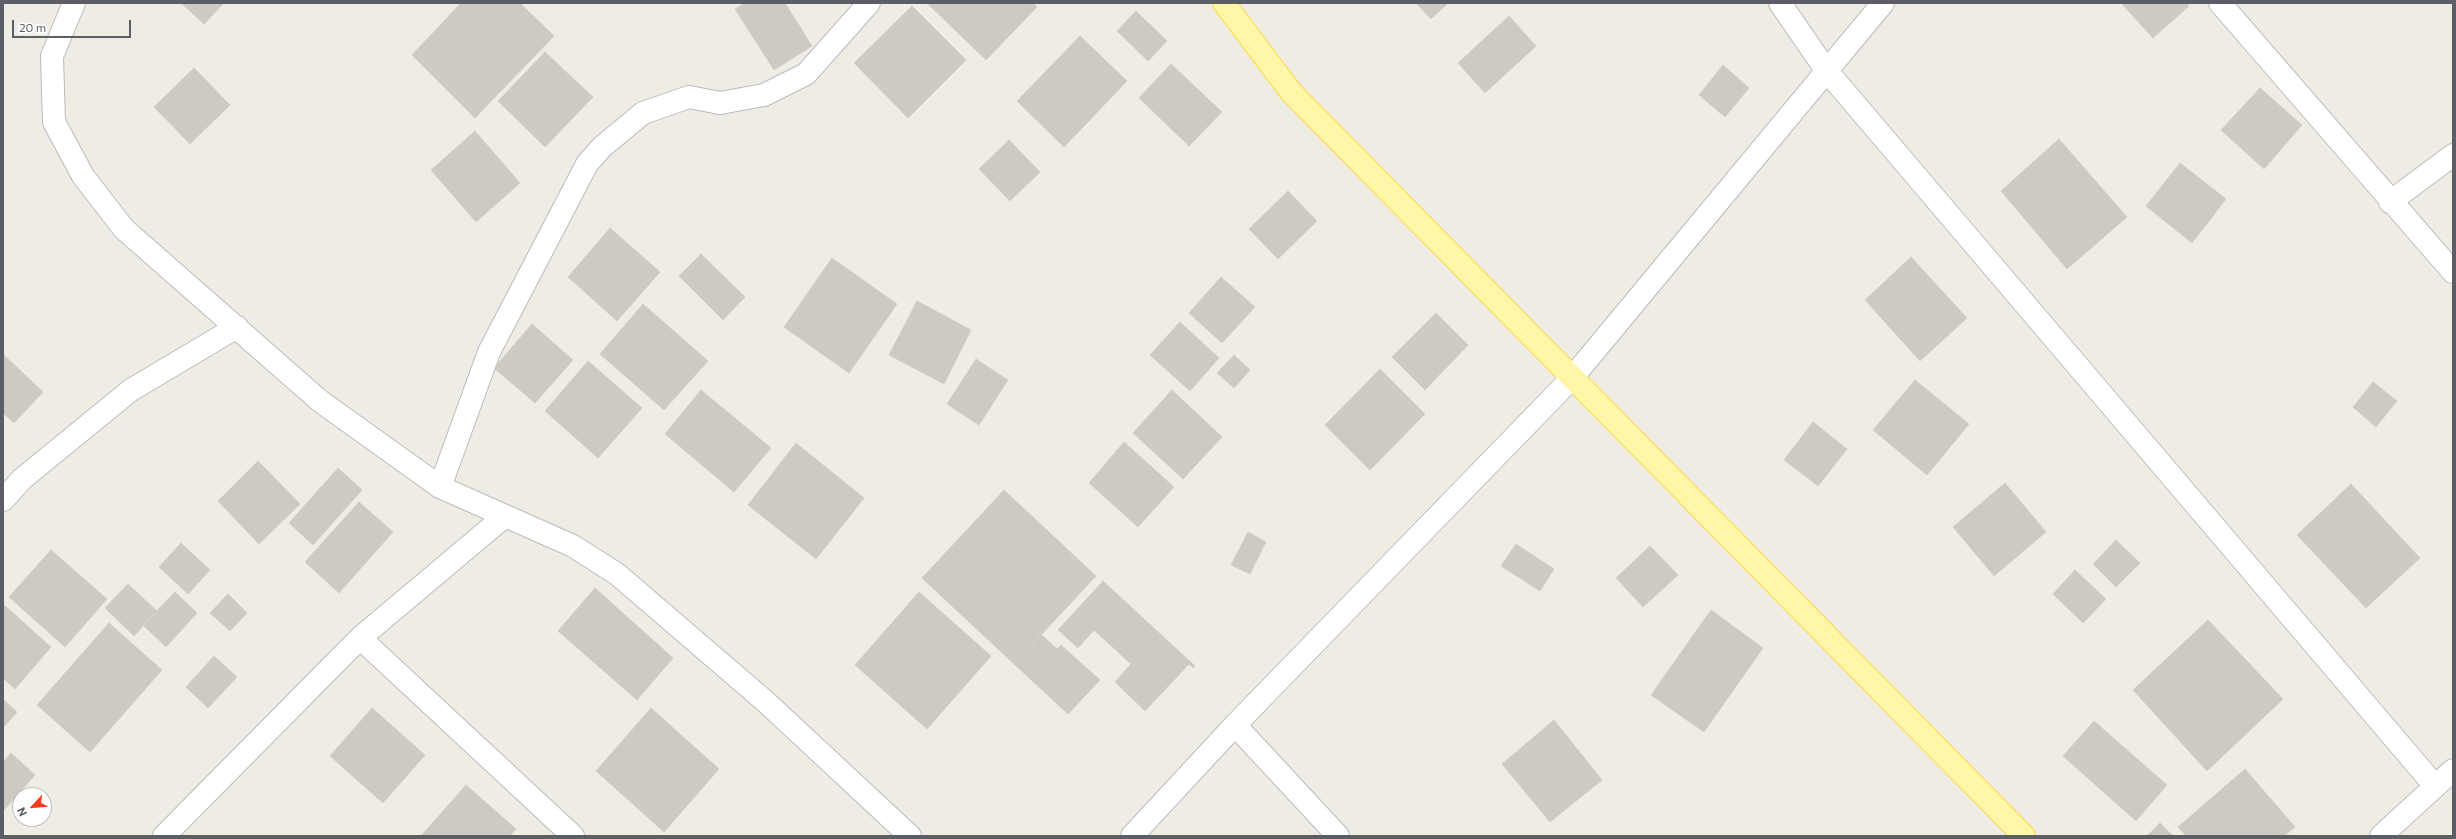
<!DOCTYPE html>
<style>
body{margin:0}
#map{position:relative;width:2456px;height:839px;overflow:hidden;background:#efede3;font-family:Commissioner,sans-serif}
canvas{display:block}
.frame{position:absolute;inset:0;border:4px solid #5b5f65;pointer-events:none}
.north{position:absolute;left:12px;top:787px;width:40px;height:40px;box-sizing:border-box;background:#fff;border:1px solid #bdbfc1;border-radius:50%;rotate:244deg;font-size:11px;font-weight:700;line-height:16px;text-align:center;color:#5b5f65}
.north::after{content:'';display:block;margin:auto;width:14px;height:18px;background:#fa3c1e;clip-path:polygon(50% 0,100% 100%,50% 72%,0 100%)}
.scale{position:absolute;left:12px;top:20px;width:119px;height:18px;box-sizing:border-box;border:2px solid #5b5f65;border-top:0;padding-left:5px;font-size:12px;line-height:14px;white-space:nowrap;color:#5b5f65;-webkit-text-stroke:3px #fff;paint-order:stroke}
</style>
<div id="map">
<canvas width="2456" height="839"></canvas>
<div class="frame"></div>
<div class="north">N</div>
<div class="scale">20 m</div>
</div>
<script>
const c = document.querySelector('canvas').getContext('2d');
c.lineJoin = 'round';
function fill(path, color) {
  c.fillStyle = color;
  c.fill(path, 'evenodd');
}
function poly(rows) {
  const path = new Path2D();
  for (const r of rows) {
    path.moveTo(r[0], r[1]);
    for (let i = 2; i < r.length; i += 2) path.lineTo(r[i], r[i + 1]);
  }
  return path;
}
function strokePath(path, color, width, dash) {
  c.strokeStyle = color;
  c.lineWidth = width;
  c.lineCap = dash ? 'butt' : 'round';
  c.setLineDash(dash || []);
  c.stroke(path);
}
const building = poly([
 [181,3,224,3,204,24,181,3],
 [461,3,520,3,554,36,475,118,412,55,461,3],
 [745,3,785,3,812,46,774,70,735,9,745,3],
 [927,3,1033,3,1037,7,986,60,927,3],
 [1416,3,1448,3,1431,19,1416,3],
 [2121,3,2186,3,2189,6,2153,38,2121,3],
 [912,6,966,60,908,118,854,63,912,6],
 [1136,11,1167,41,1148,61,1117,31,1136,11],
 [1509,16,1536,46,1485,93,1458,63,1509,16],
 [1080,36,1127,81,1064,147,1017,101,1080,36],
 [545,52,593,97,545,147,498,101,545,52],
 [1171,64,1222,112,1189,146,1139,98,1171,64],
 [1723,65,1749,88,1725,117,1699,95,1723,65],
 [194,68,230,105,190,144,154,107,194,68],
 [2260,88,2302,125,2264,169,2221,130,2260,88],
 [475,131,520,183,476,222,431,170,475,131],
 [2059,139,2127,217,2067,269,2001,191,2059,139],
 [1009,140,1040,172,1010,201,979,169,1009,140],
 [2180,163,2226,199,2192,243,2146,206,2180,163],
 [1288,191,1317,221,1278,259,1249,229,1288,191],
 [610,228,660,272,617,321,568,277,610,228],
 [701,254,745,297,723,320,679,276,701,254],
 [1911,257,1967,318,1920,361,1865,300,1911,257],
 [832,258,897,304,849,373,784,327,832,258],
 [1221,277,1255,307,1222,343,1189,313,1221,277],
 [917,301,971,330,944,384,889,355,917,301],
 [643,304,708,361,664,410,600,354,643,304],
 [1436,313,1468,345,1425,390,1392,357,1436,313],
 [1180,322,1219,358,1190,391,1150,355,1180,322],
 [532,324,573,360,535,403,494,368,532,324],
 [3,354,43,392,14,423,3,413,3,354],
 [1234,355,1250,370,1234,388,1217,373,1234,355],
 [976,359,1008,380,979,425,947,404,976,359],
 [588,361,642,408,598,458,545,411,588,361],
 [1380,369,1425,414,1370,470,1325,425,1380,369],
 [1915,380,1969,424,1927,475,1873,430,1915,380],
 [2373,382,2397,401,2376,427,2353,407,2373,382],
 [701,390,771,448,734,492,665,434,701,390],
 [1172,390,1222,437,1183,479,1133,433,1172,390],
 [1813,422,1847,449,1818,486,1784,460,1813,422],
 [1124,442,1174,487,1138,527,1089,483,1124,442],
 [796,443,864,498,816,559,748,505,796,443],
 [258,461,300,504,259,544,218,501,258,461],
 [338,468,362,490,313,545,289,523,338,468],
 [2005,483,2046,532,1994,576,1953,527,2005,483],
 [2351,484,2420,558,2366,608,2297,535,2351,484],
 [1004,490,1096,576,1014,664,922,578,1004,490],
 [359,502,393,532,339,593,305,562,359,502],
 [1248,532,1266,542,1250,574,1231,565,1248,532],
 [2116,540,2140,563,2116,587,2093,564,2116,540],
 [181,543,210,570,188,594,159,567,181,543],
 [1516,544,1554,569,1540,591,1501,566,1516,544],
 [1650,546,1678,575,1643,607,1616,578,1650,546],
 [51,550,107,599,65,647,9,597,51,550],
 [2075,570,2106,599,2083,623,2053,594,2075,570],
 [1103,581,1195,666,1193,668,1189,664,1145,711,1115,682,1131,664,1094,630,1078,648,1058,630,1103,581],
 [128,584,157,611,134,636,105,608,128,584],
 [595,588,673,658,637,700,558,631,595,588],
 [175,592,197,613,166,647,143,625,175,592],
 [919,592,991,656,927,729,855,665,919,592],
 [228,594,247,613,230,631,210,613,228,594],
 [3,604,51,647,15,689,3,678,3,604],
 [1711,610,1763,648,1704,732,1651,695,1711,610],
 [2208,620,2283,699,2207,771,2133,690,2208,620],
 [109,623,162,670,90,752,37,705,109,623],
 [1042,635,1057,649,1061,645,1100,680,1068,714,1014,664,1042,635],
 [214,656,237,677,208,708,186,687,214,656],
 [3,699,17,712,3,728,3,699],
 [372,708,425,755,383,803,330,756,372,708],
 [651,708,719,769,664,832,596,771,651,708],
 [1554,720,1602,780,1550,822,1502,764,1554,720],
 [2094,721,2167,785,2136,821,2063,756,2094,721],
 [11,753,35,775,3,811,3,762,11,753],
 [2245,769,2295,827,2284,836,2186,836,2178,827,2245,769],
 [466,785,516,829,510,836,421,836,466,785],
 [2160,823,2173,836,2147,836,2160,823]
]);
fill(building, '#cccac2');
strokePath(building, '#d5cfc0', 1);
const minor = poly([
 [74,3,52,56,54,122,83,176,124,229,320,401,440,487,573,546,617,574,766,702,910,836],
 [1780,3,1826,70,2435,786],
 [2220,3,2453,272],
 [2390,202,2453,155],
 [440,487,489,352,587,164,602,147,643,113,689,97,720,103,764,95,806,74,869,3],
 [3,500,22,479,131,390,237,327],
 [505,516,360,638,573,836],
 [1235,725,1338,836],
 [164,836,360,638],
 [1132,836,1235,725,1572,378,1883,3],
 [2381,836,2453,770]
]);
const major = poly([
 [1224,3,1291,92,2024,836]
]);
strokePath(minor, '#b8bbc0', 24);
strokePath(major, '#ffd74c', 24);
strokePath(minor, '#fff', 22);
strokePath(major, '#fff6a8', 22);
</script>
